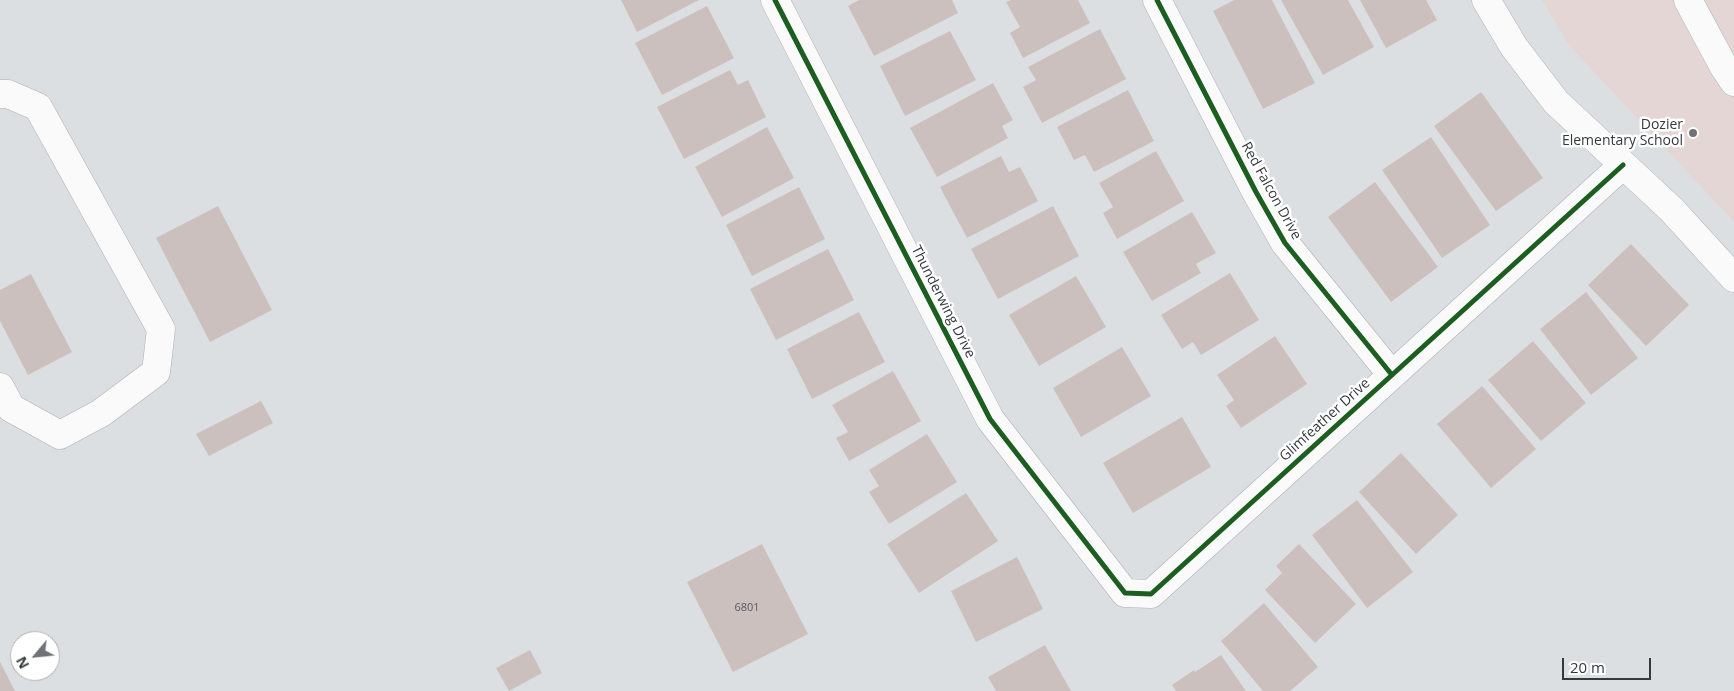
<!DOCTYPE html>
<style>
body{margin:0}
#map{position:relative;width:1734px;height:691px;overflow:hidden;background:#dcdfe2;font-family:"Open Sans",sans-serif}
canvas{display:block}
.north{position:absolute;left:10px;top:631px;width:50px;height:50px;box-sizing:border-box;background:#fff;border:1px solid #afb0b1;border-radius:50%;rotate:242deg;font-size:14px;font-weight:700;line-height:20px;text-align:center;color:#36393c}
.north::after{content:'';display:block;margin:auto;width:18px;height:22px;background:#707376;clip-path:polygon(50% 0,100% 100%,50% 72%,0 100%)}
.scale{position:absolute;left:1562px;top:658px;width:89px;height:22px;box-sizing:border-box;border:2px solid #36393c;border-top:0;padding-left:6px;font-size:15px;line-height:18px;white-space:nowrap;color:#36393c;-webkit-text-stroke:4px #fff;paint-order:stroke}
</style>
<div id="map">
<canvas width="1734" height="691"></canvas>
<div class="north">N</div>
<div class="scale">20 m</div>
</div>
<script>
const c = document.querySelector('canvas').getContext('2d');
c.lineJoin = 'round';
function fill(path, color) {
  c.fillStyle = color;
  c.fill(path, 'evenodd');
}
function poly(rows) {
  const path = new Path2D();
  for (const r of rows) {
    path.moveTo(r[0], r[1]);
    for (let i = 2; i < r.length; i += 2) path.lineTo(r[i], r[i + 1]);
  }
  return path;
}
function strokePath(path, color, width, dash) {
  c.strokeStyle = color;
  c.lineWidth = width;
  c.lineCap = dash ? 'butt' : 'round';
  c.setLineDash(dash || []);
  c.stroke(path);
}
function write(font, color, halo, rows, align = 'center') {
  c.font = font + ' "Open Sans",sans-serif';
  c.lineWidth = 5;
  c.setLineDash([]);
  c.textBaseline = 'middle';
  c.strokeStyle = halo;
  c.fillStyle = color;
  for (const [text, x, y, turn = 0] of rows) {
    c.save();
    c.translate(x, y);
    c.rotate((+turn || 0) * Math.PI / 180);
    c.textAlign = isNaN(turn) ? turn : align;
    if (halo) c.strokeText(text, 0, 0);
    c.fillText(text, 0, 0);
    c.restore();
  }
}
fill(poly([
 [1542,0,1734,0,1734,222,1569,45]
]), '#e3d6d4');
fill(poly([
 [621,0,699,0,637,32],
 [859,0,952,0,958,13,874,56,848,6],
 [1011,0,1078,0,1090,23,1023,58,1010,33,1020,27,1006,2],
 [1234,0,1272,0,1315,83,1263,109,1213,11],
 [1281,0,1348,0,1374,47,1323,75],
 [1360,0,1426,0,1437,20,1386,48],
 [707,6,734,58,662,95,635,43],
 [1100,29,1126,79,1042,123,1023,87,1036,80,1028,67],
 [950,31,976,80,905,116,880,66],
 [730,70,738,85,748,80,766,117,684,159,657,107],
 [993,83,1013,120,1002,126,1008,138,937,177,910,128],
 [1128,90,1154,141,1094,172,1085,155,1074,160,1057,127],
 [1481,92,1543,178,1496,211,1434,126],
 [767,127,794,178,722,217,695,167],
 [1431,137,1490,225,1442,258,1382,170],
 [1156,151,1184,201,1117,239,1103,213,1113,207,1099,183],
 [1001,156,1009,172,1020,167,1038,201,967,238,940,187],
 [1375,182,1438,267,1391,302,1328,217],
 [799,187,825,239,752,276,726,225],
 [218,206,272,310,210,342,156,238],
 [1053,206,1079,256,998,299,971,249],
 [1192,212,1216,253,1196,264,1201,273,1152,301,1123,252],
 [1631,244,1689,305,1646,346,1588,285],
 [828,249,854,300,776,340,750,289],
 [1230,273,1259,320,1201,355,1193,342,1182,349,1161,315],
 [31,274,72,352,28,375,0,321,0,290],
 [1076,276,1106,327,1039,366,1009,315],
 [1586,292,1638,358,1591,395,1540,329],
 [859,312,885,362,812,399,787,349],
 [1275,336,1307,384,1241,428,1226,406,1234,400,1217,375],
 [1533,341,1586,403,1541,441,1488,380],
 [1122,347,1151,396,1081,437,1053,388],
 [893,371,921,421,849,461,836,438,848,432,832,405],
 [1482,386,1536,449,1491,488,1437,424],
 [261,401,273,423,209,456,196,434],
 [1182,417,1211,467,1133,513,1103,463],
 [927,434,957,482,889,524,869,492,879,486,869,470],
 [1401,453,1458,515,1416,554,1359,492],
 [966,493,998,541,919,593,887,544],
 [1357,500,1413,572,1367,608,1312,535],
 [762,544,808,634,733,672,687,582],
 [1299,544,1356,604,1315,643,1265,590,1282,573,1276,566],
 [1017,557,1043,609,976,642,951,591],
 [1264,603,1318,667,1290,691,1263,691,1221,641],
 [1045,645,1071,691,996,691,988,677],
 [530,650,542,673,509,691,496,668],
 [1221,655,1246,691,1176,691,1172,685,1194,670,1195,672],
 [0,662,15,691,0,691]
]), '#ccc0be');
const minor = poly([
 [775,0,990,419,1125,593,1151,594,1623,165],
 [1157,0,1256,192,1285,243,1392,375],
 [1486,0,1514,47,1556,102,1672,210,1734,278],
 [1688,0,1724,67,1734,82],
 [0,94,8,94,38,107,161,329,156,372,101,413,60,435,11,408,0,387]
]);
strokePath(minor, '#aeb1b4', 29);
strokePath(minor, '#fafafb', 28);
strokePath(poly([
 [775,0,990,419,1125,593,1151,594,1623,165],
 [1157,0,1256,192,1285,243,1392,375]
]), '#1b5e20', 5);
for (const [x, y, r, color] of [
 [1693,133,5,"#707376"]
]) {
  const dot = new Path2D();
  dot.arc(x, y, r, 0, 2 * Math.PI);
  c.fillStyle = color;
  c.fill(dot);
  strokePath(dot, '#fff', 2);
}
write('11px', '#5c5b5c', null, [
 ["6801",747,608]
]);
write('14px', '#36393c', '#fff', [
 ["Dozier",1683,125],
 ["Elementary School",1683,141]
], 'right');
write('14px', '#36393c', '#fff', [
 ["Red Falcon Drive",1271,191,61],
 ["Thunderwing Drive",943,302,63],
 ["Glimfeather Drive",1325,420,-42]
]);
</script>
